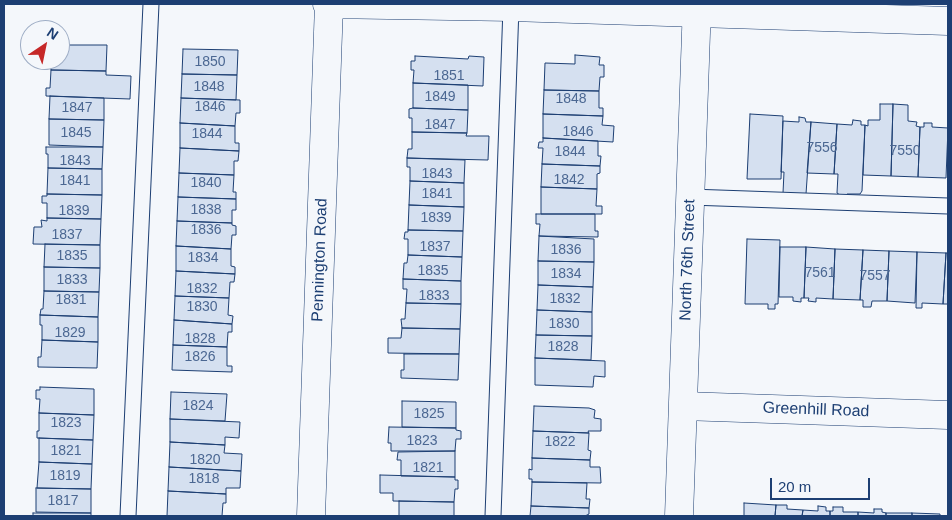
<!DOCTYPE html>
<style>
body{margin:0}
#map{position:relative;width:952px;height:520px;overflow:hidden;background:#f4f7fb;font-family:Arial,sans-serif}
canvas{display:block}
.frame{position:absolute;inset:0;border:5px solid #1d3f73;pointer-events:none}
.north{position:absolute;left:20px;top:20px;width:50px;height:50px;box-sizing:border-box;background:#f4f7fb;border:1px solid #9eadc5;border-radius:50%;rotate:34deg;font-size:14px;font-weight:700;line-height:20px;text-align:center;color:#1d3f73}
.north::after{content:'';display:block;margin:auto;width:18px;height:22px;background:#c62828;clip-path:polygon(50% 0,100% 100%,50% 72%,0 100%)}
.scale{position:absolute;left:770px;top:478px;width:100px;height:22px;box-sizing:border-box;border:2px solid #1d3f73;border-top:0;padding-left:6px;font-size:15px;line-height:18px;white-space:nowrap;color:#1d3f73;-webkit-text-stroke:4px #f4f7fb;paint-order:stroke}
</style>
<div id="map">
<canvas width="952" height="520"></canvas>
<div class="frame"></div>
<div class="north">N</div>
<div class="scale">20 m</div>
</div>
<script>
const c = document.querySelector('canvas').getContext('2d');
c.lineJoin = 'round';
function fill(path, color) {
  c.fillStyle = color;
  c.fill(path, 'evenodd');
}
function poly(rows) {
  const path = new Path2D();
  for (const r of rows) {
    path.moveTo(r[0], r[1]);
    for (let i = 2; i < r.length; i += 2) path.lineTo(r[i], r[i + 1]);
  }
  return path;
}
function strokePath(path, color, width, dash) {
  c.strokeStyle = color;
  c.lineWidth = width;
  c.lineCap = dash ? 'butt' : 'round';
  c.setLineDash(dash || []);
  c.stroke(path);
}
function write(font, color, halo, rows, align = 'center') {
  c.font = font + ' Arial,sans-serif';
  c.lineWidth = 4;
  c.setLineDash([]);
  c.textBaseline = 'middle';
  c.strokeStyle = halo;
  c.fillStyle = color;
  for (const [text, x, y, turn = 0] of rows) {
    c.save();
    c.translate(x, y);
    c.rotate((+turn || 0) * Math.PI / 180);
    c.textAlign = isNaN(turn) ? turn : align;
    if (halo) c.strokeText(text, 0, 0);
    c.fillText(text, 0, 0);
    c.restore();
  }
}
const building = poly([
 [60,45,107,45,106,71,51,70,51,60,60,60,60,45],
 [183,49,238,50,237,75,182,74,183,49],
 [575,55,600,57,599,65,604,65,604,77,600,77,599,91,544,90,545,63,575,64,575,55],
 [415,56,468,59,469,56,484,57,483,86,413,83,414,70,411,70,411,61,415,61,415,56],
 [51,70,106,71,106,75,131,76,130,99,46,96,46,88,50,88,51,70],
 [182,74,237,75,236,100,181,98,182,74],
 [413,83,468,85,468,110,413,108,413,83],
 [544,90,599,91,599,108,603,108,603,116,543,114,544,90],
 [50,96,104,98,104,120,49,119,50,96],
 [181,98,240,100,240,113,236,113,235,126,180,123,181,98],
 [880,104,893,104,891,176,863,175,865,125,868,126,868,120,880,120,880,104],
 [893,104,908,105,908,121,917,122,916,126,920,127,918,177,891,176,893,104],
 [413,108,468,110,467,133,412,132,412,118,409,118,409,109,413,108],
 [543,114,603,116,602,125,614,126,613,142,543,138,543,114],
 [750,114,783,116,781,179,747,179,750,114],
 [799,117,805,118,806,122,811,122,806,194,783,193,784,172,781,172,783,121,799,122,799,117],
 [49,119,104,120,103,147,49,145,49,119],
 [853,120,861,121,861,125,865,125,862,191,860,194,847,194,846,196,840,195,837,193,838,174,834,174,837,124,852,125,853,120],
 [811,122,837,124,834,174,807,173,811,122],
 [180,123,235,126,235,143,239,143,239,151,180,148,180,123],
 [924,123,932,123,932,127,948,128,946,178,918,177,920,127,924,127,924,123],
 [412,132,467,133,466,136,489,136,488,160,407,158,408,149,412,149,412,132],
 [543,138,598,141,598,156,601,156,600,166,542,164,543,148,538,148,539,142,543,142,543,138],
 [46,147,103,147,102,169,48,168,48,154,46,154,46,147],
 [180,148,239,151,238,161,234,161,234,175,179,173,180,148],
 [407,158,465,160,464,183,410,181,410,167,407,167,407,158],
 [542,164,600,166,600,173,597,174,597,189,541,187,542,164],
 [48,168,102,169,102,195,47,194,48,168],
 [179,173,234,175,233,192,236,192,236,199,178,197,179,173],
 [410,181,464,183,464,207,409,205,410,181],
 [541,187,597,189,596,206,602,206,602,214,541,214,541,187],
 [47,194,102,195,101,219,47,218,47,203,42,203,42,196,47,196,47,194],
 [178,197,236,199,236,210,232,210,232,223,177,221,178,197],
 [409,205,464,207,463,231,408,230,409,205],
 [536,214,595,214,595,231,598,231,598,237,539,236,540,224,536,224,536,214],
 [47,218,101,219,100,245,33,244,34,227,42,227,41,220,47,221,47,218],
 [177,221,232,223,232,225,236,226,236,235,232,235,231,249,176,246,177,221],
 [408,230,463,231,462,257,408,255,408,239,404,239,405,232,408,232,408,230],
 [539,236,594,239,594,262,538,261,539,236],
 [747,239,780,240,778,304,775,304,775,309,768,309,768,304,745,304,747,239],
 [45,244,100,245,100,268,44,267,45,244],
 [176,246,231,249,231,266,235,267,235,274,176,271,176,246],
 [780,247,806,247,804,298,801,298,801,302,793,301,793,297,779,297,780,247],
 [806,247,835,249,833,299,816,298,816,302,808,301,809,298,804,298,806,247],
 [835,249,863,250,860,300,833,299,835,249],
 [863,250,889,251,887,301,872,301,871,307,863,307,863,300,860,300,863,250],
 [889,251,917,252,915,303,887,301,889,251],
 [917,252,946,253,943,304,922,303,922,308,916,308,917,252],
 [946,253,948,253,948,304,943,304,946,253],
 [408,255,462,257,461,281,403,279,404,263,407,263,408,255],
 [538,261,594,262,593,287,538,285,538,261],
 [44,267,100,268,99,292,44,291,44,267],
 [176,271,235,274,234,282,230,282,229,298,175,296,176,271],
 [403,279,461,281,461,304,406,303,407,289,403,289,403,279],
 [538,285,593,287,592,312,537,310,538,285],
 [44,291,99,292,98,317,40,315,41,309,43,309,44,291],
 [175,296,229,298,228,315,233,316,232,324,174,320,175,296],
 [406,303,461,304,460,329,402,328,401,319,405,319,406,303],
 [537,310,592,312,592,336,536,335,537,310],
 [40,315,98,317,98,342,42,340,42,325,40,325,40,315],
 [174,320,232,324,232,332,228,332,227,347,173,345,174,320],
 [402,328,460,329,459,354,388,353,388,338,401,338,402,328],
 [536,335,592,336,591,360,535,358,536,335],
 [42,340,98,342,97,368,38,367,38,357,41,357,42,340],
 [173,345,227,347,227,366,232,366,232,372,172,370,173,345],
 [404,354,459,354,458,380,401,378,401,370,404,370,404,354],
 [535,358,605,361,605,377,594,376,593,387,535,385,535,358],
 [40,387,94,389,94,415,39,413,40,399,36,399,36,390,40,390,40,387],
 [171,392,227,394,225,421,170,419,171,392],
 [402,401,456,402,456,428,402,427,402,401],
 [534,406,589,408,595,410,594,418,601,419,601,431,588,431,589,433,533,431,534,406],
 [39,413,94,415,93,440,37,438,37,431,39,431,39,413],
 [170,419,240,422,239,438,225,437,225,445,170,442,170,419],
 [389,427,456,428,456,430,461,431,461,439,456,439,455,451,391,451,391,443,388,443,389,427],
 [533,431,589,433,588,450,591,451,590,460,532,458,533,431],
 [39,438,93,440,92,464,39,462,39,438],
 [170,442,225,445,224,453,242,454,241,471,169,467,170,442],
 [455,451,455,477,401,476,401,460,397,460,398,452,455,451],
 [532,458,590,460,590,467,600,467,601,483,532,482,532,479,529,479,529,469,532,470,532,458],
 [39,462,92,464,91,489,37,488,39,462],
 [169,467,241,471,240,488,226,488,226,494,168,491,169,467],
 [380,475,455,477,455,480,458,480,458,489,455,489,454,502,393,501,393,493,380,493,380,475],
 [532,482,587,483,586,499,590,499,589,508,531,506,532,482],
 [36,488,91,489,91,513,36,512,36,488],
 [168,491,226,494,226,503,223,503,222,516,167,516,168,491],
 [399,501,454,502,454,516,399,516,399,501],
 [744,503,776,505,775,516,744,516,744,503],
 [776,505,787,505,787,509,803,510,802,516,775,516,776,505],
 [531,506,589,508,589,514,585,516,530,516,531,506],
 [818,506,826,507,826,511,830,511,830,516,802,516,803,510,818,511,818,506],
 [833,507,843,507,843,512,858,512,858,516,830,516,830,511,833,511,833,507],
 [874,509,882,509,882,512,886,513,886,516,858,516,858,512,874,513,874,509],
 [33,513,91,513,91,516,33,516,33,513],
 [886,513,912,513,912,516,886,516,886,513],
 [912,513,940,514,940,516,912,516,912,513]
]);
fill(building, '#d5e0f0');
strokePath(building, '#1d3f73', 1);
const lane = poly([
 [690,197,948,206],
 [128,516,151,4],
 [493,516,511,7]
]);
const street = poly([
 [327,4,511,7,948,21],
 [683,406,948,415],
 [311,516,329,4],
 [679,516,697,4]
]);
strokePath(lane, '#1d3f73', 17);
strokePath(street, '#1d3f73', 29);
strokePath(lane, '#f4f7fb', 15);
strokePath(street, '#f4f7fb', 28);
write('14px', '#4b6792', null, [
 ["1850",210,62],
 ["1851",449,76],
 ["1848",209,87],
 ["1849",440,97],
 ["1848",571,99],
 ["1846",210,107],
 ["1847",77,108],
 ["1847",440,125],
 ["1846",578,132],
 ["1845",76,133],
 ["1844",207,134],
 ["7556",822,148],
 ["7550",905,151],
 ["1844",570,152],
 ["1843",75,161],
 ["1843",437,174],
 ["1842",569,180],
 ["1841",75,181],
 ["1840",206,183],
 ["1841",437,194],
 ["1838",206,210],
 ["1839",74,211],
 ["1839",436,218],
 ["1836",206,230],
 ["1837",67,235],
 ["1837",435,247],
 ["1836",566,250],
 ["1835",72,256],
 ["1834",203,258],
 ["1835",433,271],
 ["7561",820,273],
 ["1834",566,274],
 ["7557",875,276],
 ["1833",72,280],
 ["1832",202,289],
 ["1833",434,296],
 ["1832",565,299],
 ["1831",71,300],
 ["1830",202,307],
 ["1830",564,324],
 ["1829",70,333],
 ["1828",200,339],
 ["1828",563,347],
 ["1826",200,357],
 ["1824",198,406],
 ["1825",429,414],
 ["1823",66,423],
 ["1823",422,441],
 ["1822",560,442],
 ["1821",66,451],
 ["1820",205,460],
 ["1821",428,468],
 ["1819",65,476],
 ["1818",204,479],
 ["1817",63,501]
]);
write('16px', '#1d3f73', '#f4f7fb', [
 ["Pennington Road",320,260,-88],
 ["North 76th Street",688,260,-88],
 ["Greenhill Road",816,410,2]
]);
</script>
